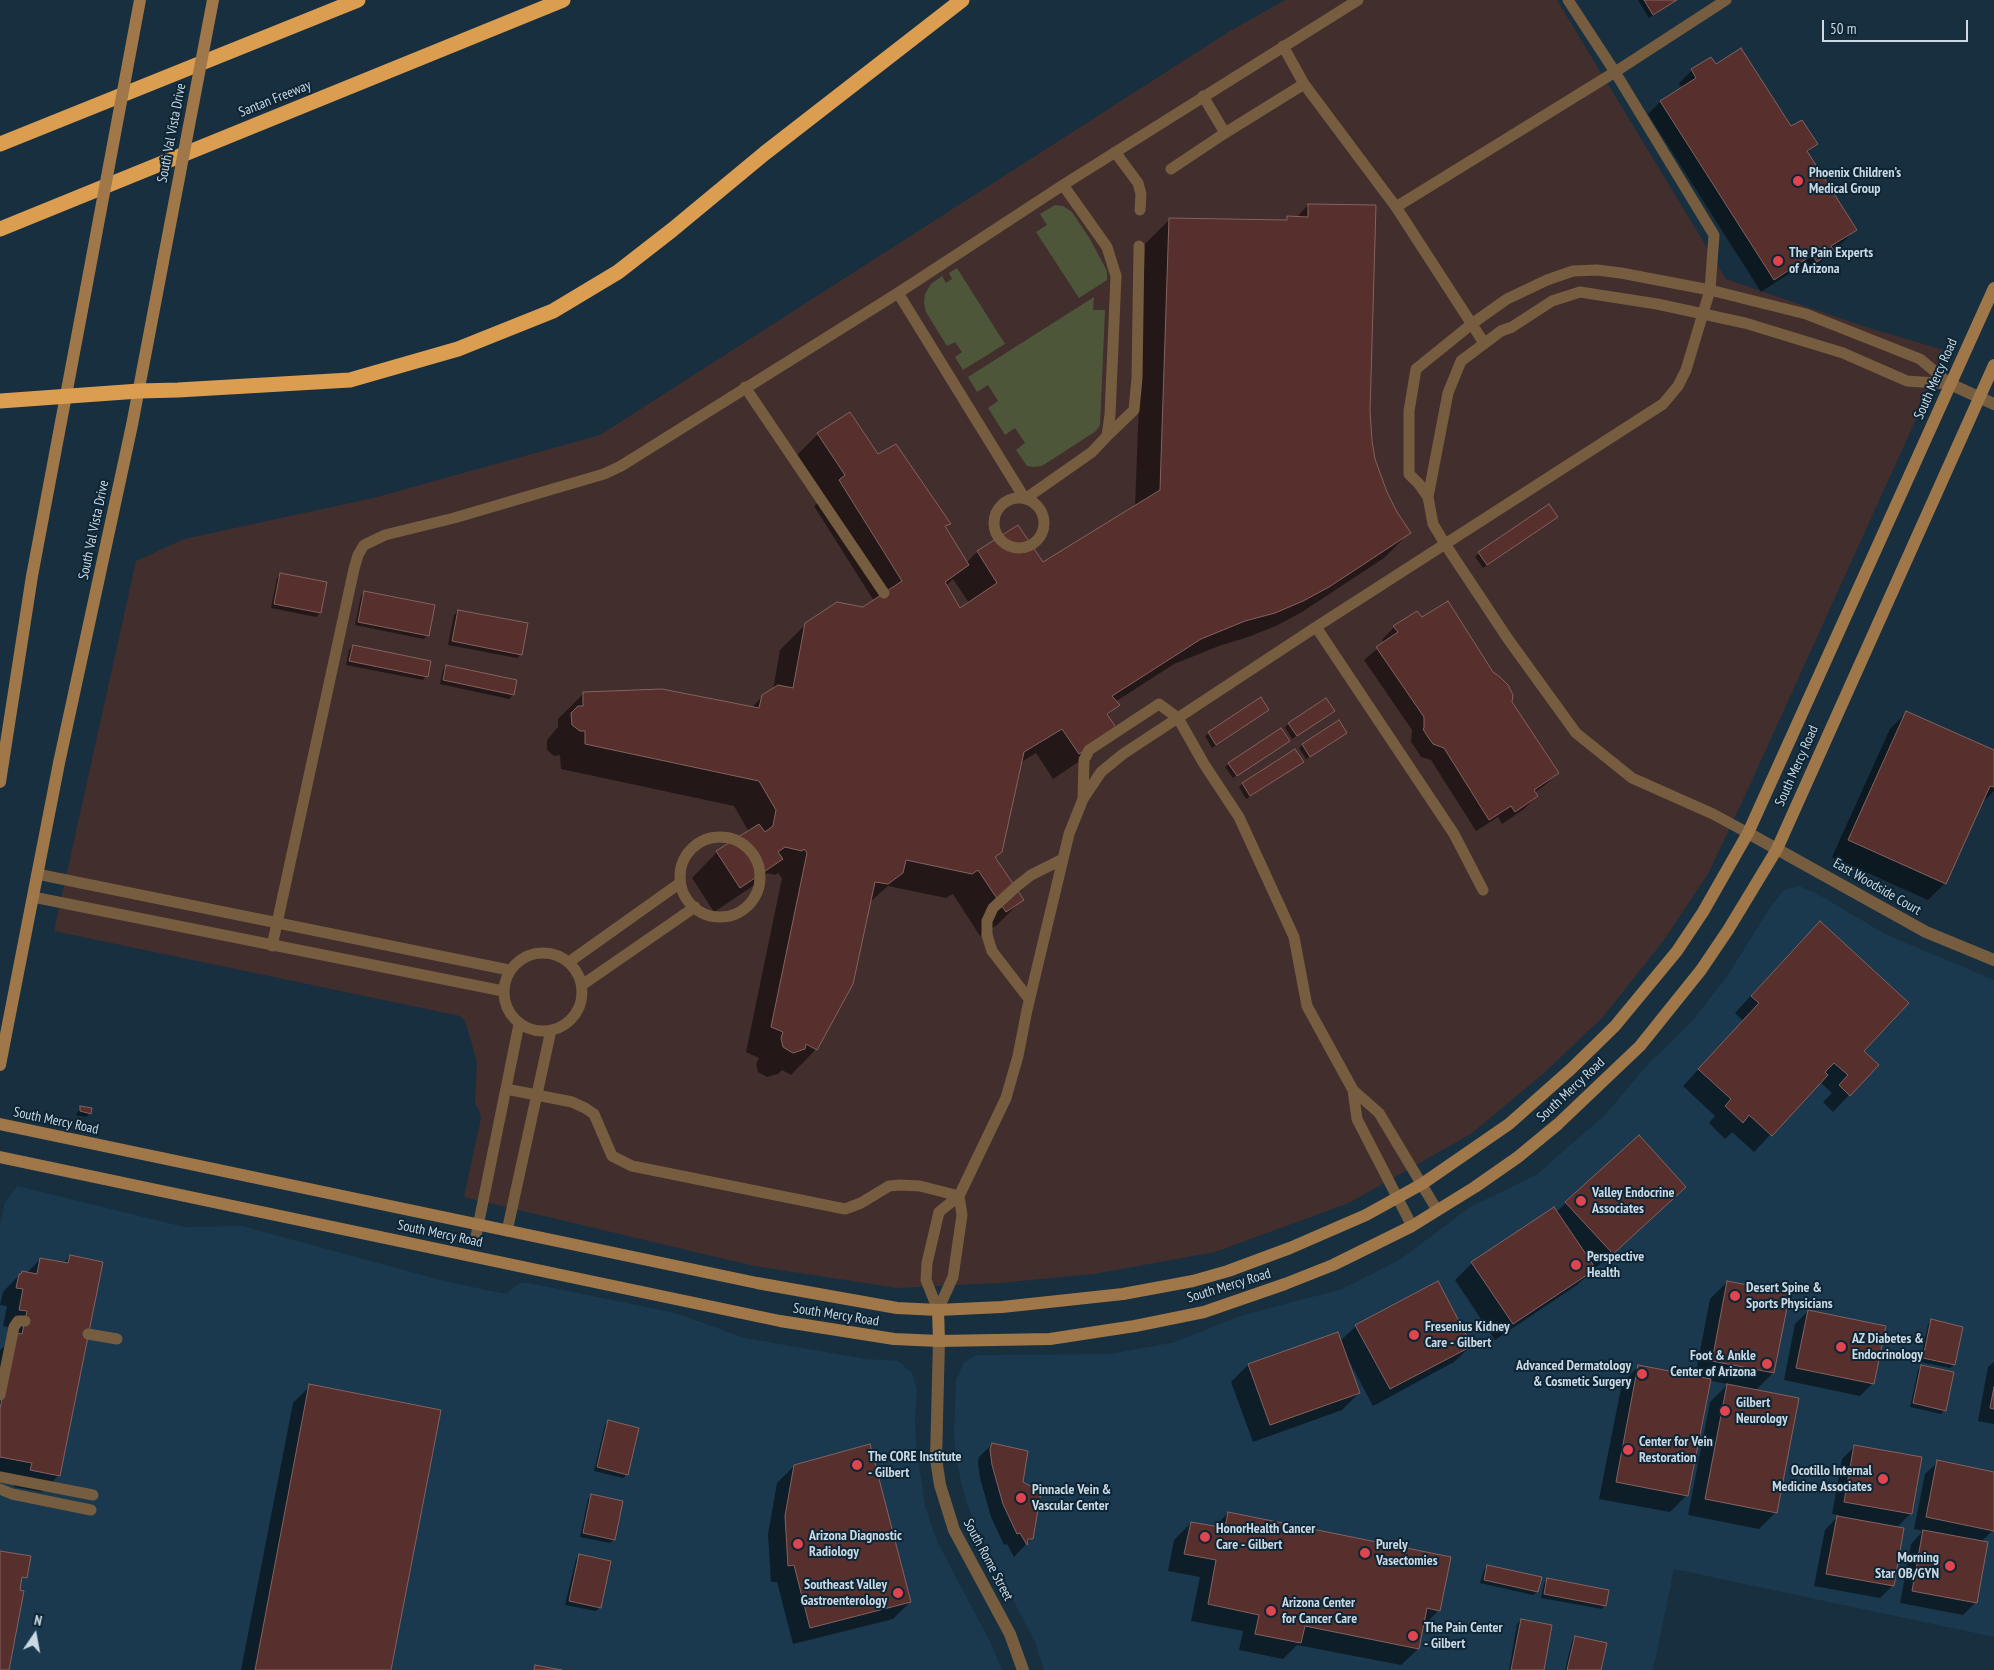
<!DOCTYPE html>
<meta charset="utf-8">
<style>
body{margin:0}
#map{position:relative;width:1994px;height:1670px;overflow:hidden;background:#172f3f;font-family:"PT Sans Narrow",sans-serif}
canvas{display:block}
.north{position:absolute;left:10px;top:1610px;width:50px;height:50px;-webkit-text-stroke:4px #0d2535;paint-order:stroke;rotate:12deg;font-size:14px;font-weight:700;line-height:20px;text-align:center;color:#cad9e3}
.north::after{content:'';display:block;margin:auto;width:18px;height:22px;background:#cad9e3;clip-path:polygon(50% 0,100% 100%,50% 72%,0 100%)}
.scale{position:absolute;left:1822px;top:20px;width:146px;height:22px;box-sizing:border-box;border:2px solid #cad9e3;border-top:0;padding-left:6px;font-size:15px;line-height:18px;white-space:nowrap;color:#cad9e3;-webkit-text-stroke:4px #0d2535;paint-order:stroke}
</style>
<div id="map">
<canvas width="1994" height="1670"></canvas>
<div class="north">N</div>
<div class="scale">50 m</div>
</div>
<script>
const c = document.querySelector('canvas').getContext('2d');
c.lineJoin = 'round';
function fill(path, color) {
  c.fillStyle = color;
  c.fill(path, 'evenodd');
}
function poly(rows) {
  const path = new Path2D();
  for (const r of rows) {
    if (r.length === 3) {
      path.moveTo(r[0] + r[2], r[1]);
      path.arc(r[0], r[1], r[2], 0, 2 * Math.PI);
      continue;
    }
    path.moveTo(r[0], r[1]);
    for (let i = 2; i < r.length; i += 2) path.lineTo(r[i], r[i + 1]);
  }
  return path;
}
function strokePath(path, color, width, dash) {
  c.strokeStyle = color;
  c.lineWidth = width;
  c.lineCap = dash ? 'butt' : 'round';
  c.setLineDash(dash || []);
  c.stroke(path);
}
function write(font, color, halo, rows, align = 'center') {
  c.font = font + ' "PT Sans Narrow",sans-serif';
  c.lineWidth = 4;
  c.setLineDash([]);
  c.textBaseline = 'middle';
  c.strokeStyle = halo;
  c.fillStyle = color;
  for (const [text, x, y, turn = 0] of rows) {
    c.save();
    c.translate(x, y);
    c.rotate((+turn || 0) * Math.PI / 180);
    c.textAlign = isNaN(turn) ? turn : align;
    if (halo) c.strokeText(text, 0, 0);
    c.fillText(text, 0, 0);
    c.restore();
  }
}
fill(poly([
 [1799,886,1816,893,1885,934,1994,980,1994,1637,1674,1569,1653,1670,1044,1670,1035,1642,980,1537,966,1500,956,1461,954,1431,956,1380,964,1363,971,1358,978,1355,1110,1354,1175,1342,1240,1316,1342,1289,1401,1259,1470,1207,1536,1175,1606,1114,1646,1066,1692,1021,1726,978,1769,909,1784,890],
 [17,1186,184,1227,242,1226,444,1281,506,1294,520,1283,529,1283,675,1313,745,1338,866,1359,898,1361,912,1373,917,1389,915,1418,916,1445,925,1506,937,1541,990,1642,1002,1670,0,1670,0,1226,5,1202]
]), '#1a394e');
fill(poly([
 [1285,0,1557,0,1726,279,1866,327,1947,351,1749,787,1708,874,1664,940,1603,1017,1543,1074,1471,1134,1349,1203,1215,1252,1094,1274,1000,1283,897,1288,754,1266,464,1197,481,1118,479,1110,475,1104,477,1062,465,1021,460,1016,54,931,136,561,184,539,373,498,600,435,1230,31]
]), '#422e2c');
fill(poly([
 [1055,205,1063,206,1072,212,1090,239,1107,271,1107,280,1079,298,1036,232,1047,225,1040,214],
 [957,268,1005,344,963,370,955,357,962,352,955,342,947,346,926,312,924,303,925,294,931,284,942,276,946,283,952,279,949,273],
 [1094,297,1093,310,1105,310,1100,425,1096,431,1042,466,1034,467,1027,466,1016,450,1025,443,1015,428,1005,435,988,408,998,401,988,385,977,392,968,377]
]), '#4e563a');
fill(poly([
 [1638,0,1677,0,1649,18],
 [1715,66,1790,128,1816,144,1807,153,1856,229,1843,242,1831,250,1832,251,1820,263,1804,274,1799,267,1761,292,1648,114,1660,102,1682,88,1679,83,1692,70],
 [1308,205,1369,411,1374,459,1396,513,1409,533,1384,558,1302,612,1276,626,1248,637,1219,646,1174,664,1115,702,1118,705,1107,716,1090,754,1053,779,1036,753,1020,763,1001,852,994,858,1022,900,997,925,980,936,953,894,946,898,888,886,869,903,816,1049,791,1075,782,1070,778,1074,767,1077,758,1072,756,1064,759,1058,746,1052,782,878,778,873,775,875,767,873,756,884,714,912,692,878,717,852,749,832,734,806,561,769,560,755,554,756,547,750,547,740,558,727,558,719,583,694,751,708,763,696,773,690,780,650,806,624,864,608,874,601,814,506,820,501,793,459,818,434,850,414,878,456,949,524,945,528,966,563,977,552,1018,526,1043,564,1135,507,1145,244,1170,219,1284,222,1288,217,1296,218],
 [953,579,969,603,959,609,946,586],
 [1556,517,1483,568,1475,557,1479,553],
 [281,574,325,583,320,613,316,617,271,608,277,578],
 [364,592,428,635,424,639,355,625,361,596],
 [458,611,521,654,517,658,448,645,454,615],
 [1417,613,1511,702,1558,773,1545,785,1534,793,1537,796,1524,809,1502,824,1498,817,1476,831,1431,760,1421,757,1416,749,1411,742,1412,730,1364,660,1384,643,1382,640,1394,627],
 [353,647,426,676,423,680,346,665,349,650],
 [446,666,516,681,513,695,509,699,440,684,443,670],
 [1268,710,1212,748,1205,736,1209,733],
 [1907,712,1994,751,1994,791,1980,805,1945,883,1928,900,1832,857,1890,729],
 [1329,714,1292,739,1285,727,1289,724],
 [1346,733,1306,759,1299,748,1302,745],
 [1284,744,1233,778,1225,767,1229,764],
 [1302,762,1246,799,1239,787,1242,784],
 [1803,939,1862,1052,1849,1095,1833,1112,1823,1102,1832,1093,1820,1082,1754,1152,1732,1132,1725,1139,1709,1123,1715,1116,1683,1086,1743,1021,1735,1013],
 [81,1107,90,1113,86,1117,76,1115],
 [1685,1187,1577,1285,1495,1340,1455,1280,1472,1263,1556,1212,1566,1203],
 [70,1256,59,1475,42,1492,14,1487,16,1480,0,1476,0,1350,8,1343,11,1328,3,1326,7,1306,0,1305,3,1292,22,1272,27,1273,40,1259,63,1264],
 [1727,1282,1773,1373,1755,1391,1776,1512,1759,1529,1688,1515,1710,1402,1728,1384,1711,1381,1687,1495,1670,1512,1599,1499,1622,1383,1639,1366,1695,1377,1710,1299],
 [1808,1311,1873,1383,1860,1396,1784,1380,1795,1324],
 [1932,1321,1962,1328,1954,1365,1950,1368,1920,1362,1928,1324],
 [1356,1326,1471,1346,1454,1362,1373,1406,1349,1361,1348,1362,1359,1393,1342,1410,1253,1442,1231,1382,1248,1365,1337,1333,1340,1341],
 [1994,1362,1994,1424,1978,1421,1988,1367],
 [1922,1366,1944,1410,1941,1414,1910,1407,1918,1370],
 [310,1386,390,1670,241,1670,293,1403],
 [608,1422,627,1474,623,1478,594,1471,605,1425],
 [992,1444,1022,1483,1031,1539,1014,1557,1007,1544,1004,1545,991,1517,980,1478,978,1462,979,1457],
 [1855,1446,1911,1513,1896,1528,1903,1529,1892,1586,1880,1598,1814,1586,1825,1530,1839,1515,1832,1514,1842,1459],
 [1938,1462,1994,1474,1993,1530,1981,1542,1976,1602,1963,1615,1900,1603,1911,1544,1923,1531,1914,1529,1925,1474],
 [794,1466,910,1602,893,1619,793,1644,777,1582,771,1582,768,1534,777,1483],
 [592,1495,614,1539,610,1543,580,1537,588,1499],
 [1228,1513,1439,1610,1422,1627,1418,1649,1401,1665,1297,1645,1283,1659,1239,1650,1243,1631,1191,1621,1200,1577,1168,1571,1174,1540,1191,1523,1214,1527],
 [580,1555,599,1608,596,1611,565,1605,576,1559],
 [1487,1566,1537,1592,1533,1595,1480,1583,1484,1570],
 [1548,1580,1605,1605,1602,1609,1541,1598,1544,1583],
 [1521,1620,1542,1670,1509,1670,1517,1624],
 [1575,1637,1600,1670,1565,1670,1572,1641]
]), '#0007');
const building = poly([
 [1644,0,1677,0,1653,15,1644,0],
 [1741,48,1791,126,1802,120,1818,144,1807,151,1857,230,1831,246,1834,251,1817,262,1812,255,1774,280,1660,101,1696,78,1691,69,1711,57,1716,64,1741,48],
 [1308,204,1376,205,1370,411,1372,441,1375,459,1387,492,1397,512,1411,533,1329,587,1303,601,1275,613,1245,621,1201,639,1112,696,1120,705,1107,714,1117,729,1079,754,1062,729,1024,752,1002,852,995,857,1024,900,1006,912,978,870,972,874,906,860,903,873,888,884,875,882,853,984,817,1050,806,1044,805,1049,793,1053,783,1047,781,1038,783,1032,771,1027,807,853,804,849,802,851,785,847,778,852,783,859,740,888,716,851,759,824,765,832,773,826,776,810,759,781,585,744,585,731,580,731,572,725,571,713,578,706,583,706,583,692,662,689,759,708,762,695,778,685,793,688,805,623,837,602,863,607,902,581,839,480,845,475,817,433,850,412,878,454,896,444,951,524,945,526,969,565,945,582,960,608,997,583,977,551,1018,525,1043,562,1160,490,1169,218,1287,220,1287,216,1308,217,1308,204],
 [1549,504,1558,517,1487,565,1478,552,1549,504],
 [280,573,327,582,321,613,274,604,280,573],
 [364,591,435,605,429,636,358,622,364,591],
 [1448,601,1493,672,1500,677,1508,685,1513,695,1512,702,1559,773,1534,790,1538,796,1515,812,1511,806,1489,820,1444,748,1433,744,1428,737,1423,729,1424,728,1424,717,1376,647,1398,632,1393,626,1417,611,1422,617,1448,601],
 [458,610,528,623,522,655,452,641,458,610],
 [353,645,431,661,428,677,349,661,353,645],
 [446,665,517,680,514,695,443,680,446,665],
 [1261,697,1269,710,1216,745,1208,732,1261,697],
 [1326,698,1335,711,1297,736,1288,723,1326,698],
 [1906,711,1994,750,1994,787,1990,786,1946,884,1848,840,1906,711],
 [1339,720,1347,733,1310,757,1302,744,1339,720],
 [1281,728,1290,741,1237,776,1228,763,1281,728],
 [1295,749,1304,762,1250,796,1242,783,1295,749],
 [1820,921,1909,1003,1864,1051,1879,1065,1850,1096,1839,1085,1848,1075,1834,1063,1825,1072,1828,1075,1772,1136,1749,1115,1743,1123,1725,1106,1731,1099,1698,1069,1759,1003,1751,996,1820,921],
 [80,1106,92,1108,91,1114,80,1111,80,1106],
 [1639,1135,1686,1187,1613,1254,1565,1202,1639,1135],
 [1554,1207,1596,1269,1513,1324,1471,1262,1554,1207],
 [70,1255,103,1262,60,1476,30,1470,32,1463,0,1457,0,1409,15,1333,22,1334,27,1311,19,1310,23,1289,16,1288,19,1274,21,1274,22,1271,37,1274,40,1258,68,1263,70,1255],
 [1438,1281,1472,1346,1390,1389,1355,1325,1438,1281],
 [1727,1281,1790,1293,1774,1373,1712,1361,1727,1281],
 [1808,1310,1886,1326,1874,1384,1796,1368,1808,1310],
 [1931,1319,1963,1327,1955,1365,1923,1358,1931,1319],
 [1338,1332,1360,1393,1270,1425,1248,1364,1338,1332],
 [1638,1365,1711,1379,1688,1496,1616,1482,1638,1365],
 [1921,1365,1954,1372,1946,1411,1913,1403,1921,1365],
 [309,1384,441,1410,391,1670,255,1670,309,1384],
 [1727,1384,1799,1398,1777,1513,1705,1499,1727,1384],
 [1994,1387,1994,1409,1990,1408,1994,1387],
 [608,1420,639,1428,628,1475,597,1467,608,1420],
 [992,1443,1028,1451,1023,1482,1041,1492,1033,1539,1028,1539,1027,1545,1020,1533,1017,1534,1003,1504,992,1465,990,1449,992,1443],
 [870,1444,911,1602,810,1628,794,1565,788,1566,785,1516,794,1465,870,1444],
 [1854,1445,1922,1457,1912,1514,1844,1502,1854,1445],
 [1937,1460,1994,1472,1994,1531,1926,1517,1937,1460],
 [591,1494,623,1501,615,1540,583,1533,591,1494],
 [1228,1512,1451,1557,1440,1611,1427,1608,1419,1649,1305,1626,1301,1643,1255,1634,1259,1615,1208,1604,1216,1560,1184,1554,1191,1522,1225,1528,1228,1512],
 [1837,1516,1904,1528,1894,1586,1826,1574,1837,1516],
 [1923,1530,1988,1542,1977,1603,1912,1591,1923,1530],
 [0,1551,31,1556,27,1578,22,1577,20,1590,24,1591,9,1670,0,1670,0,1551],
 [579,1554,611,1561,601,1608,569,1601,579,1554],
 [1487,1565,1542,1577,1538,1592,1484,1580,1487,1565],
 [1547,1578,1609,1590,1606,1606,1544,1594,1547,1578],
 [1521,1619,1552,1625,1544,1670,1511,1670,1521,1619],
 [1575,1636,1607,1643,1601,1670,1567,1670,1575,1636],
 [535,1665,562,1670,534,1670,535,1665]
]);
fill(building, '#572f2c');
strokePath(building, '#836260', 1);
strokePath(poly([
 [1283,46,1304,84,1396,207,1484,343],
 [1225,133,1304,84],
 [1115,152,1138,183,1141,194,1140,210],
 [1171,169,1225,133,1203,96],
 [1396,207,1615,72,1726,0],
 [898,293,1025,499,1092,452,1107,436,1110,415,1116,276,1107,247,1063,185],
 [745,387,884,593],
 [1107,436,1134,410,1137,378,1139,246],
 [1428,497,1419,484,1409,474,1409,411,1416,369,1473,323,1507,299,1547,280,1573,271,1597,270,1621,273,1710,290,1806,314,1920,359,1950,384],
 [1019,523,25],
 [1316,627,1454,834,1483,890],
 [1083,799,1084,760,1089,750,1159,704,1178,718,1204,764,1239,817,1294,937,1307,1006,1353,1090,1357,1119,1412,1226],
 [1748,833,1713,814,1632,778,1576,733,1508,639,1445,544,1433,524,1428,497,1448,393,1461,361,1501,331,1512,327,1552,301,1580,292,1657,304,1745,323,1843,353,1907,381,1950,384],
 [720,877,40],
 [37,874,509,970],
 [33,897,503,991],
 [272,946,354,569,358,555,364,545,385,535,454,518,604,474,621,466,898,293,1063,185,1358,0],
 [543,992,39],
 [569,962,680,883],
 [582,985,695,907],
 [1029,999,992,951,987,935,987,921,993,908,1017,886,1031,875,1063,859],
 [506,1089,572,1102,585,1108,594,1114,612,1156,632,1166,845,1209,861,1203,889,1186,900,1185,920,1186,959,1196],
 [1353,1090,1379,1113,1437,1210],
 [507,1231,551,1030],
 [475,1241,519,1024],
 [938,1310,926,1280,927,1263,939,1212,959,1196,1006,1098,1018,1056,1027,1010,1069,834,1083,799,1101,772,1123,754,1316,627,1663,404,1678,386,1686,370,1710,290,1714,235,1615,72,1568,0],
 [938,1310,953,1277,962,1215,959,1196],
 [88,1334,117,1339],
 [0,1395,14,1327,18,1321,25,1321],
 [0,1477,93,1495],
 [0,1489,12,1494,91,1510]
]), '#765d40', 11);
strokePath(poly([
 [1950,384,1994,404],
 [1748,833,1926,932,1994,960]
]), '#765d40', 12);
strokePath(poly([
 [939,1341,936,1459,940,1485,954,1530,1010,1634,1023,1670]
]), '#765d40', 12);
strokePath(poly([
 [0,782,32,576,86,289],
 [0,1065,59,763,132,425,163,262],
 [0,1124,757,1283,897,1308,938,1310,1002,1307,1123,1294,1193,1281,1228,1271,1290,1248,1366,1215,1422,1184,1509,1124,1571,1069,1615,1026,1677,951,1703,912,1748,833,1994,288],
 [0,1157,780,1321,894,1339,939,1341,1050,1339,1135,1326,1204,1312,1285,1284,1333,1265,1412,1226,1475,1187,1518,1157,1558,1124,1640,1046,1701,970,1728,930,1777,849,1994,365],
 [938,1310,939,1341]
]), '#9f7748', 12);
strokePath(poly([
 [0,144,358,0],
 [0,229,563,0],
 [0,401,139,391,178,390,350,380,458,349,553,311,618,272,672,230,765,153,962,0]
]), '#db9d50', 15);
strokePath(poly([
 [163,262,213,0],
 [86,289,140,0]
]), '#9f7748', 12);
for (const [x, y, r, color] of [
 [1798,181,6,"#e0444e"],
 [1778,261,6,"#e0444e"],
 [1581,1201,6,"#e0444e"],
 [1576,1265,6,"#e0444e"],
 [1735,1296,6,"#e0444e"],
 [1414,1335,6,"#e0444e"],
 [1841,1347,6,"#e0444e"],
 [1767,1364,6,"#e0444e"],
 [1642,1374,6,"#e0444e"],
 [1725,1411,6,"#e0444e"],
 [1628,1450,6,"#e0444e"],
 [857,1465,6,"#e0444e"],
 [1883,1479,6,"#e0444e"],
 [1021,1498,6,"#e0444e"],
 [1205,1537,6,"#e0444e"],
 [798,1544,6,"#e0444e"],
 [1365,1553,6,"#e0444e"],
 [1950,1566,6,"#e0444e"],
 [898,1593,6,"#e0444e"],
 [1271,1611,6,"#e0444e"],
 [1413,1636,6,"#e0444e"]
]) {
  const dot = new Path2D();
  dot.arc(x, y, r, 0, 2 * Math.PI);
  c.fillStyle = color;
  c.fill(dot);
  strokePath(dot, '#0d2535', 2);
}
write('14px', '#cad9e3', '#0d2535', [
 ["Santan Freeway",275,99,-22],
 ["South Val Vista Drive",172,133,-79],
 ["South Mercy Road",1936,379,-66],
 ["South Val Vista Drive",94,530,-78],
 ["South Mercy Road",1797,766,-66],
 ["East Woodside Court",1877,887,30],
 ["South Mercy Road",1571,1090,-43],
 ["South Mercy Road",56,1121,12],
 ["South Mercy Road",440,1234,12],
 ["South Mercy Road",1229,1286,-17],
 ["South Mercy Road",836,1315,9],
 ["South Rome Street",988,1560,62]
]);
write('bold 14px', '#cad9e3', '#0d2535', [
 ["Phoenix Children’s",1809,173],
 ["Medical Group",1809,189],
 ["The Pain Experts",1789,253],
 ["of Arizona",1789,269],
 ["Valley Endocrine",1592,1193],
 ["Associates",1592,1209],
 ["Perspective",1587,1257],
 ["Health",1587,1273],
 ["Desert Spine &",1746,1288],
 ["Sports Physicians",1746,1304],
 ["Fresenius Kidney",1425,1327],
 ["Care - Gilbert",1425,1343],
 ["AZ Diabetes &",1852,1339],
 ["Endocrinology",1852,1355],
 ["Foot & Ankle",1756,1356,"right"],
 ["Center of Arizona",1756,1372,"right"],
 ["Advanced Dermatology",1631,1366,"right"],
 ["& Cosmetic Surgery",1631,1382,"right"],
 ["Gilbert",1736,1403],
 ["Neurology",1736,1419],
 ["Center for Vein",1639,1442],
 ["Restoration",1639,1458],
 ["The CORE Institute",868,1457],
 ["- Gilbert",868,1473],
 ["Ocotillo Internal",1872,1471,"right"],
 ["Medicine Associates",1872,1487,"right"],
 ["Pinnacle Vein &",1032,1490],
 ["Vascular Center",1032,1506],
 ["HonorHealth Cancer",1216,1529],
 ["Care - Gilbert",1216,1545],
 ["Arizona Diagnostic",809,1536],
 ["Radiology",809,1552],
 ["Purely",1376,1545],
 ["Vasectomies",1376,1561],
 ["Morning",1939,1558,"right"],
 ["Star OB/GYN",1939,1574,"right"],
 ["Southeast Valley",887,1585,"right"],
 ["Gastroenterology",887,1601,"right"],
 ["Arizona Center",1282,1603],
 ["for Cancer Care",1282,1619],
 ["The Pain Center",1424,1628],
 ["- Gilbert",1424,1644]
], 'left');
</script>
